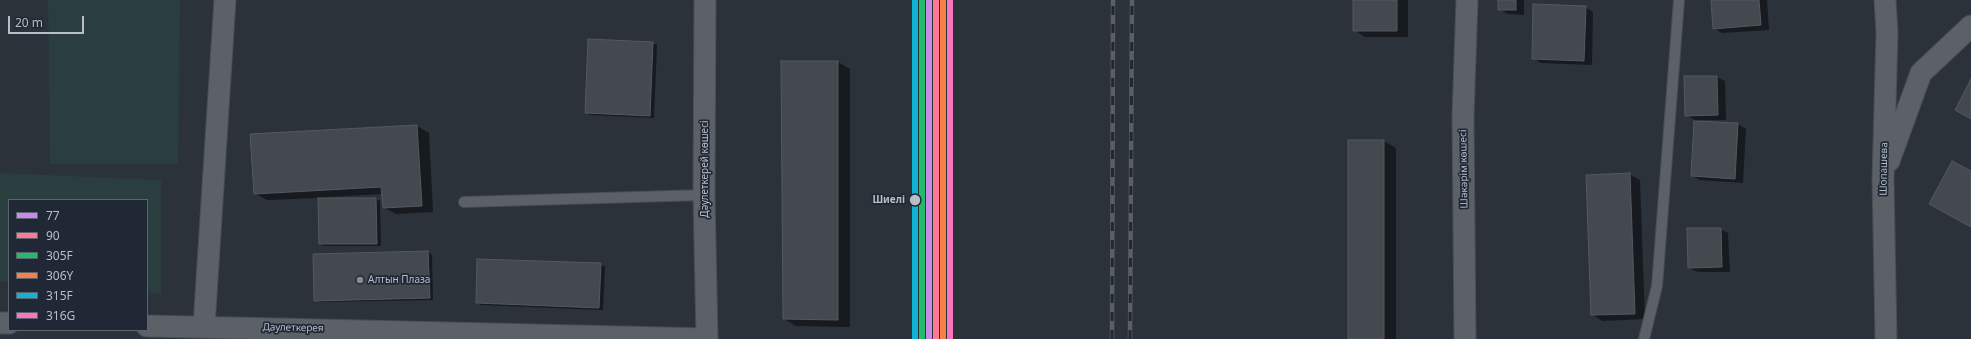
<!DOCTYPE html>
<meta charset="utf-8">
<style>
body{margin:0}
#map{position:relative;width:1971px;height:339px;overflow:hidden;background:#2c3239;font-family:"Noto Sans",sans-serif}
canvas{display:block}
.legend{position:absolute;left:8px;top:199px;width:140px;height:132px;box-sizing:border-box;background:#1f2834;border:1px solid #5c6470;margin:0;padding:5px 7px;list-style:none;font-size:12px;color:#b7bec9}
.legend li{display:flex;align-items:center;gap:8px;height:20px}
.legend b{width:20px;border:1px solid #5c6470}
.scale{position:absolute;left:8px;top:16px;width:76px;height:18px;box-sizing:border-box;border:2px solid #b7bec9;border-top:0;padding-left:5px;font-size:12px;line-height:14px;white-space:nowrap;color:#b7bec9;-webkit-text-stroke:3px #1f2834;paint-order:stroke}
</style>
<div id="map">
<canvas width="1971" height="339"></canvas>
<ul class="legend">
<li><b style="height:5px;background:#ca8be6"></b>77</li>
<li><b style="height:5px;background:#fe7a93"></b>90</li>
<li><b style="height:5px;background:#20bc6c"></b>305F</li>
<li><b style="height:5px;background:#f78048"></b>306Y</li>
<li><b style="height:5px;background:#13b2d5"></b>315F</li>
<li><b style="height:5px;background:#fc73be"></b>316G</li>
</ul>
<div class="scale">20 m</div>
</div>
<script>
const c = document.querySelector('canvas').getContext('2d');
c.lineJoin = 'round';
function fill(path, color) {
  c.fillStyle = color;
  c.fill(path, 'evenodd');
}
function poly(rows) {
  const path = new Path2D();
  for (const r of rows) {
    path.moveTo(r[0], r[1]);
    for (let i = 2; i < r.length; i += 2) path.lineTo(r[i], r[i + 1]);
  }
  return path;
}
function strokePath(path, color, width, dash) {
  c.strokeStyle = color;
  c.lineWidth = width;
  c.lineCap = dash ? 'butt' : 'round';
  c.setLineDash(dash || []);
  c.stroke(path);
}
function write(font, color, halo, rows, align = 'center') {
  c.font = font + ' "Noto Sans",sans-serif';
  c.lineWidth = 3.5;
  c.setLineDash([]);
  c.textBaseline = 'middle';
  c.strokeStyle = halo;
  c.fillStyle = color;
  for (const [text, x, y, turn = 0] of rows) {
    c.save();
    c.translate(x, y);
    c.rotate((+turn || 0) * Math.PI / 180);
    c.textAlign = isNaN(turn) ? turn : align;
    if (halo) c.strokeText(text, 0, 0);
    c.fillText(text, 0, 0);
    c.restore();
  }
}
fill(poly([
 [48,0,180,0,178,164,50,164],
 [0,173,161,180,161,294,147,293,147,200,9,200,9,282,0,281]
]), '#2a3d3f');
fill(poly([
 [1354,0,1408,0,1408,37,1365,37,1354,30],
 [1499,0,1524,0,1524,15,1508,14,1499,9],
 [1712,0,1767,0,1769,30,1722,33,1714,28],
 [1585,7,1593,12,1592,65,1541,63,1533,58],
 [653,43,657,45,654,118,590,115,586,113],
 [782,62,838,62,850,69,850,327,796,326,784,319],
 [1717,77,1725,81,1726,120,1697,120,1697,122,1738,124,1746,129,1743,183,1700,180,1692,176,1695,120,1686,115],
 [417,126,429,133,433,212,396,214,383,207,383,194,327,197,327,199,376,199,380,201,381,246,324,246,320,244,319,198,267,200,254,193],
 [1384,141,1396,148,1396,339,1349,339],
 [1629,174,1640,180,1645,319,1602,321,1592,314],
 [1720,229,1728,233,1730,272,1698,272,1689,268],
 [428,252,432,255,433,300,319,302,315,300],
 [600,264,605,267,603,310,481,305,477,303]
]), '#0007');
const building = poly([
 [1353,0,1397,0,1397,31,1353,31,1353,0],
 [1498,0,1516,0,1516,10,1498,10,1498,0],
 [1711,0,1759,0,1761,25,1713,29,1711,0],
 [1533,4,1586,6,1584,61,1532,59,1533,4],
 [588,39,653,42,650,116,585,113,588,39],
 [781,61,838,61,838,320,783,319,781,61],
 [1684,76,1717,76,1718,115,1685,116,1684,76],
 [1971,79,1971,119,1955,110,1971,79],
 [1694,121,1738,123,1735,179,1691,176,1694,121],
 [417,125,422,206,383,208,381,187,254,194,250,134,417,125],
 [1348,140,1384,140,1384,339,1348,339,1348,140],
 [1952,161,1971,171,1971,227,1929,204,1952,161],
 [1630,173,1635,314,1591,315,1586,175,1630,173],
 [318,198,376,198,377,244,319,244,318,198],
 [1687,228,1721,228,1722,267,1688,268,1687,228],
 [428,251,430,298,314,301,313,254,428,251],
 [477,259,601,263,599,308,476,303,477,259]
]);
fill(building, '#44494f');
strokePath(building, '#545961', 1);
const lane = poly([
 [464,202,704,195],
 [1644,339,1657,286,1679,0]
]);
const street = poly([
 [705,0,704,195,707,338],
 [1885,0,1887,32,1883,179,1886,339],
 [1889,161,1921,73,1971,26],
 [0,323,9,323],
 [147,326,707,339],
 [204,326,225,0],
 [1465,339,1463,116,1467,0]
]);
strokePath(lane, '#484d52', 12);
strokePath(street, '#484d52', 23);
strokePath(lane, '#5c6067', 10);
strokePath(street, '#5c6067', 21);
const rail = poly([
 [1112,339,1113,0],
 [1130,339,1132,0]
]);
strokePath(rail, '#5b5f64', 4.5);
strokePath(rail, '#1f2834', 3, [9]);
strokePath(poly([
 [929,0,929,339]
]), '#ca8be6', 6);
strokePath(poly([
 [936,0,936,339]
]), '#fe7a93', 6);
strokePath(poly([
 [922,0,922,339]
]), '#20bc6c', 6);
strokePath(poly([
 [943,0,943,339]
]), '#f78048', 6);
strokePath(poly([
 [915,0,915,339]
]), '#13b2d5', 6);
strokePath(poly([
 [950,0,950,339]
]), '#fc73be', 6);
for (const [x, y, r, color] of [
 [915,200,6,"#b7bec9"],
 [360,280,4,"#868d97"]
]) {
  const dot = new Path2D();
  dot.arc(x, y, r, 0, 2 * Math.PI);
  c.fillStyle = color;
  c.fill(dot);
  strokePath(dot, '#1f2834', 1.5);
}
write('10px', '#b7bec9', '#1f2834', [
 ["Дәулеткерей көшесі",705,169,-90],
 ["Шәкәрім көшесі",1464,169,-91],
 ["Шопашева",1884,169,-89],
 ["Даулеткерея",293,328,1]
]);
write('bold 10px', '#b7bec9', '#1f2834', [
 ["Шиелі",905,200]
], 'right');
write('10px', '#b7bec9', '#1f2834', [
 ["Алтын Плаза",368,280]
], 'left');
</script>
